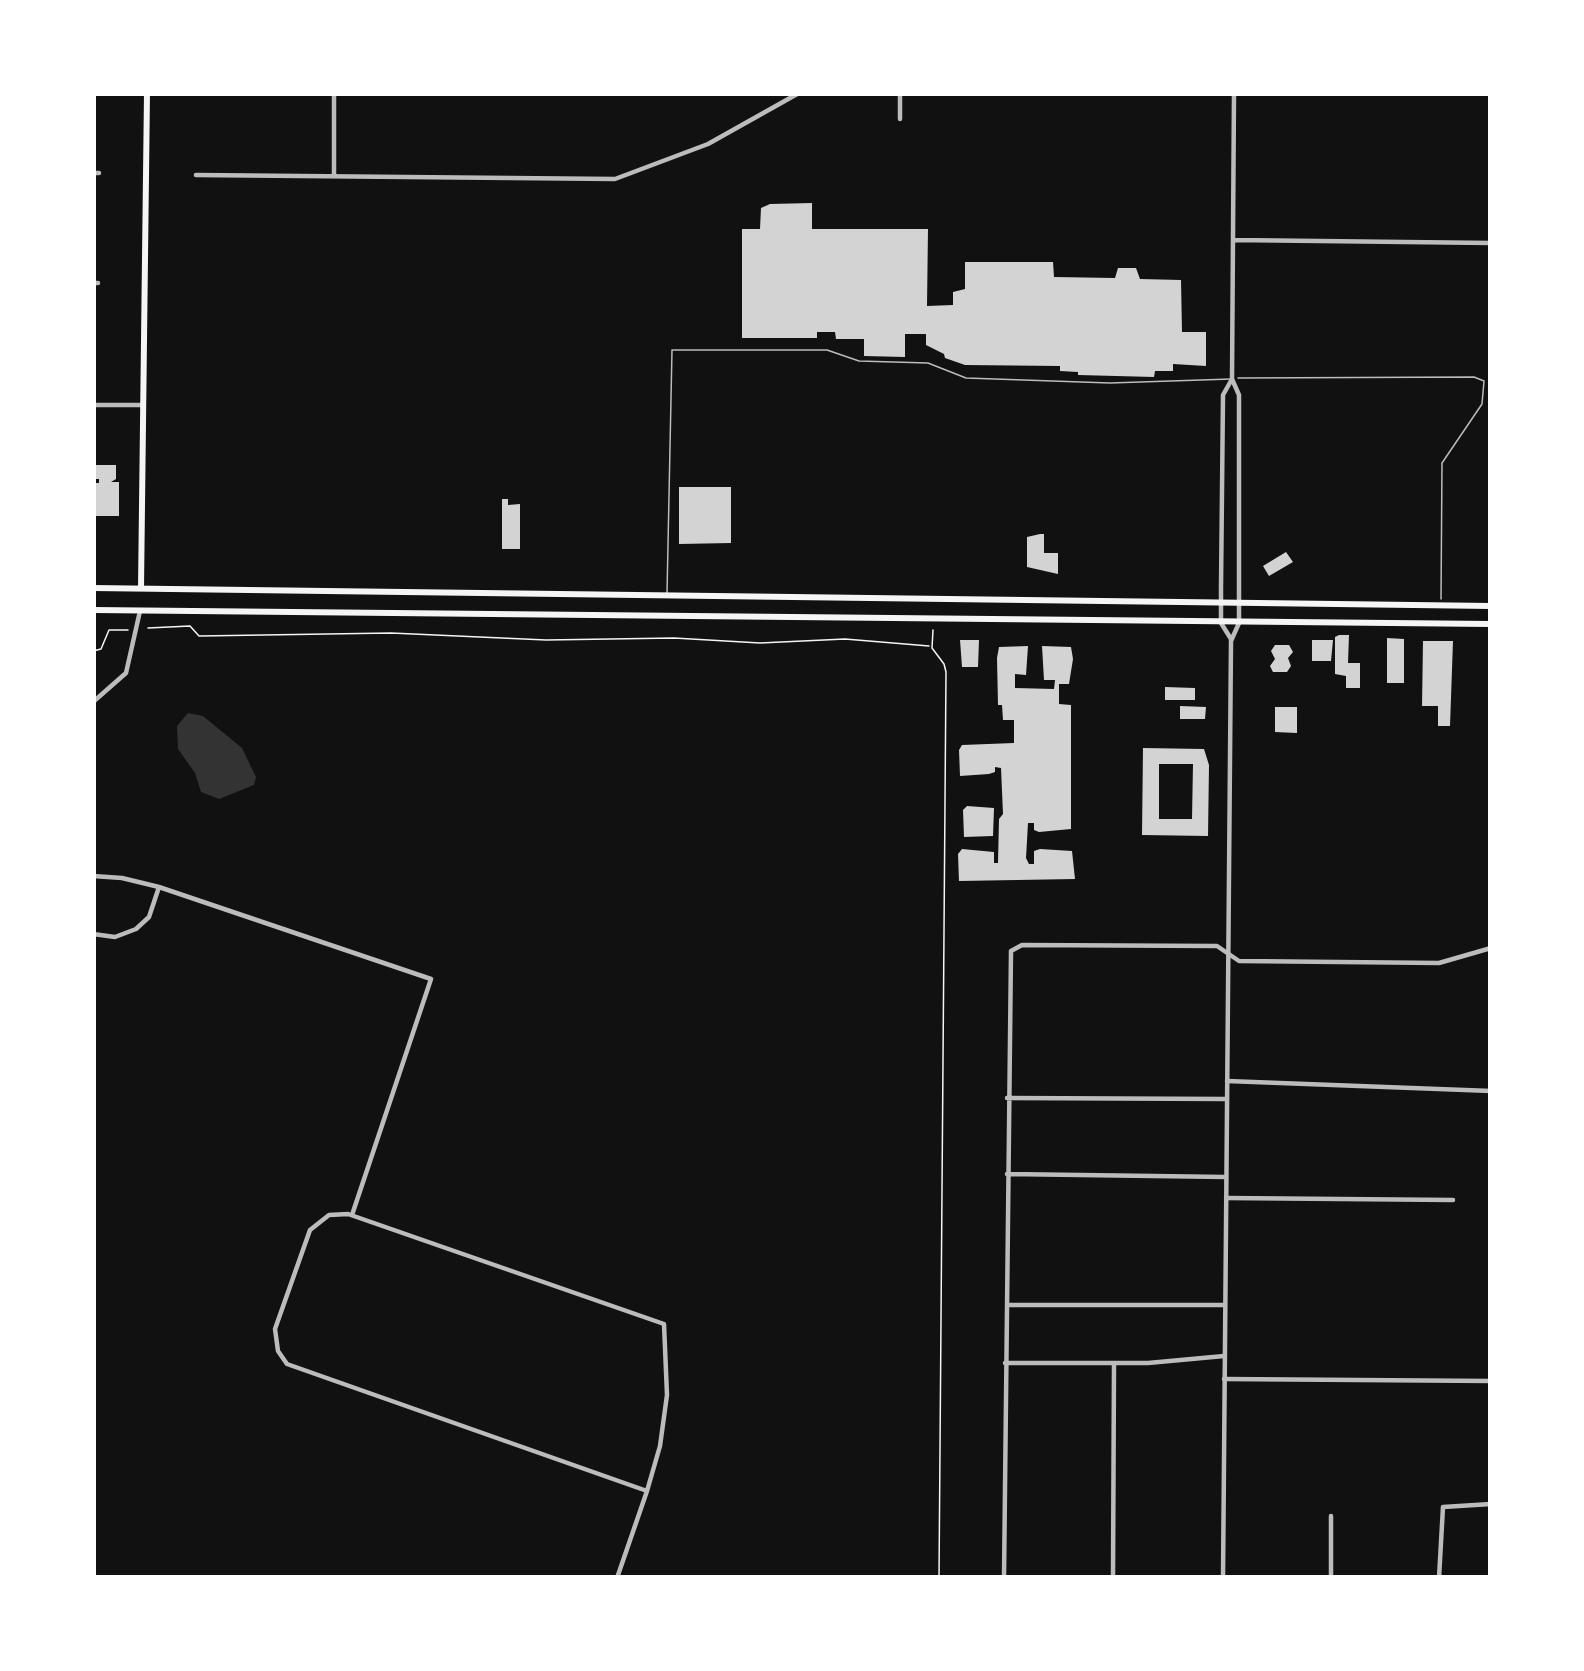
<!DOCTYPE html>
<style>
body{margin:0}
#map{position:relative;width:1584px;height:1671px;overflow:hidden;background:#111;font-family:"Fira Sans Condensed",sans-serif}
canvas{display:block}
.frame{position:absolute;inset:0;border:96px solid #fff;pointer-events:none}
</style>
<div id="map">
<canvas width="1584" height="1671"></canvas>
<div class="frame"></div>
</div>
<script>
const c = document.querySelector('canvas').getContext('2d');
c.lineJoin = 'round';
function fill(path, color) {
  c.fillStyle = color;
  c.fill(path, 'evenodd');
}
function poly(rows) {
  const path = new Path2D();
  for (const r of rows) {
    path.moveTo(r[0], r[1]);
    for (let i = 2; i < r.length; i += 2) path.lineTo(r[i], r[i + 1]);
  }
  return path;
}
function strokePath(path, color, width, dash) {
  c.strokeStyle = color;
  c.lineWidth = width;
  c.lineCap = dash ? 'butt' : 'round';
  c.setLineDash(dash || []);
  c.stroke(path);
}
fill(poly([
 [188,713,203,716,242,748,256,777,254,785,219,799,201,792,195,773,178,749,177,726]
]), '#333');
fill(poly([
 [812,203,812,229,928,229,927,306,953,305,953,292,965,289,965,262,1053,262,1054,277,1115,278,1118,268,1136,268,1140,279,1181,280,1182,332,1206,332,1206,366,1173,364,1173,371,1155,371,1154,377,1078,375,1078,372,1060,371,1060,366,965,365,945,358,944,354,926,345,926,334,905,334,905,357,864,356,864,339,836,339,835,332,817,332,817,338,742,338,742,229,760,229,761,208,770,204],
 [93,465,116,465,116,479,111,482,119,482,119,516,93,516,93,483,99,483,99,479,93,479],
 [679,487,731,487,731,543,679,544],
 [502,499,508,499,508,505,520,504,520,549,502,549],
 [1040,534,1044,534,1044,553,1058,553,1058,574,1027,567,1027,537],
 [1286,552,1293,562,1269,576,1263,566],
 [1339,635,1349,635,1348,663,1360,663,1360,688,1346,688,1346,676,1335,674,1335,637],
 [1387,638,1404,639,1404,683,1387,683],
 [960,640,979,640,978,667,962,667],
 [1312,640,1333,640,1331,661,1312,661],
 [1423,641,1453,641,1450,726,1438,726,1438,706,1422,706],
 [1275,645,1289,645,1293,652,1288,658,1291,666,1287,672,1273,672,1270,666,1275,659,1271,651],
 [1028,646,1026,675,1015,674,1015,688,1054,689,1055,680,1044,680,1042,646,1071,647,1073,659,1069,684,1059,684,1059,704,1071,705,1071,829,1039,832,1034,830,1034,823,1028,823,1026,858,1029,864,1034,864,1034,851,1040,849,1072,851,1075,879,959,881,958,854,962,849,994,852,994,863,998,863,999,819,1003,814,1001,768,995,767,995,772,989,774,960,776,959,750,962,745,1014,743,1014,720,1003,720,1002,705,998,705,997,658,999,647],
 [1165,687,1195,688,1195,700,1165,700],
 [1180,706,1206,707,1205,719,1180,719],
 [1275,707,1297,707,1297,733,1275,732],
 [1143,748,1204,749,1209,765,1208,836,1142,835],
 [1159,764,1193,764,1192,819,1159,819],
 [967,806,994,808,993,836,964,837,963,810]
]), '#d3d3d3');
strokePath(poly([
 [148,628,190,626,199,636,391,633,546,640,674,638,760,643,845,639,929,646],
 [933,630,932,648,944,664,946,672,939,1578],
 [93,651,101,649,109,630,128,630]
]), '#f5f5f5', 1.5);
strokePath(poly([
 [1238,378,1474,377,1484,381,1482,404,1442,463,1441,599],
 [667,593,672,350,827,350,859,361,928,363,966,378,1110,383,1231,379]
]), '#bcbcbc', 1.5);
strokePath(poly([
 [900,119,900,93],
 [93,173,99,173],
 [196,175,615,179,708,144,799,93],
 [334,175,334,93],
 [93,283,98,283],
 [93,405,142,405],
 [93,702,126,673,140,611],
 [93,876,122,878,159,887,431,979,352,1215],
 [93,934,115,937,136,929,149,917,159,887],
 [1227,1081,1491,1091],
 [1007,1098,1227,1099],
 [1007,1174,1226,1177],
 [1226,1198,1453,1200],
 [1008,1305,1225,1305],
 [1005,1363,1148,1363,1224,1356],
 [1224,1379,1491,1381],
 [617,1578,647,1491,660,1446,667,1395,664,1324,348,1214,329,1215,310,1230,275,1329,278,1351,287,1364,647,1491],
 [1004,1578,1011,951,1022,945,1217,946,1239,961,1439,963,1491,948],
 [1113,1578,1114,1363],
 [1331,1578,1331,1516],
 [1439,1578,1443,1507,1491,1504]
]), '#bcbcbc', 4.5);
strokePath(poly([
 [1233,240,1491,243],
 [1231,639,1221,623,1221,587,1223,395,1232,379],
 [1223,1578,1231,641,1239,623,1239,395,1232,379,1234,93]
]), '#bcbcbc', 4.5);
strokePath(poly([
 [141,588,147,93]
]), '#f5f5f5', 6);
strokePath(poly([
 [93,588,1491,606],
 [93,610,1491,624]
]), '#f5f5f5', 6);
</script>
